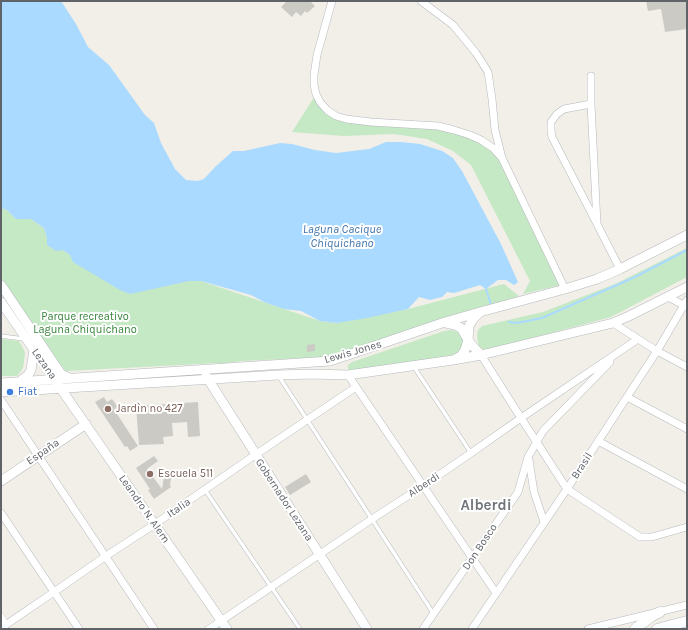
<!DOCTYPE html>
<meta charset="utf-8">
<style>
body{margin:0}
#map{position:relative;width:688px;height:630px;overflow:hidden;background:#f1efe8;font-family:Karla,sans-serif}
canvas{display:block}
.frame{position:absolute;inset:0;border:2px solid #5f6368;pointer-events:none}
</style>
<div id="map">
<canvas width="688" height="630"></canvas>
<div class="frame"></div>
</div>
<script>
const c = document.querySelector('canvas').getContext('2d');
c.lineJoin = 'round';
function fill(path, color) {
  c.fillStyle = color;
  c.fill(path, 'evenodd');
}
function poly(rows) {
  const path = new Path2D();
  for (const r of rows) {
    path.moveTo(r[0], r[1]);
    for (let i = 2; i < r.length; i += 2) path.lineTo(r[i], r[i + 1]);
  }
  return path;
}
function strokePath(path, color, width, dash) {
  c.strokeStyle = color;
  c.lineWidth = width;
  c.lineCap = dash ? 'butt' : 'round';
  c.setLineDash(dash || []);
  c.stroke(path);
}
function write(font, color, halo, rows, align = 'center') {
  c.font = font + ' Karla,sans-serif';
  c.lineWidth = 4;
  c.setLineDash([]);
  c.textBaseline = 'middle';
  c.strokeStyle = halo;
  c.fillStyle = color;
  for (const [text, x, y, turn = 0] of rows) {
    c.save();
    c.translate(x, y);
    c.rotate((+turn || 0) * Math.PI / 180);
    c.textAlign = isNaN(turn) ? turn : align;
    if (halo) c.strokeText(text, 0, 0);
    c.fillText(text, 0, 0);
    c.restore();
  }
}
fill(poly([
 [316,94,336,116,438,126,493,148,565,284,523,294,530,281,471,165,453,151,427,139,394,134,344,136,292,132],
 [1,208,7,210,16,219,31,219,44,228,47,238,70,255,189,281,201,281,320,321,337,323,408,309,504,284,519,296,327,357,242,361,219,364,218,363,66,371,47,349,1,277],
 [687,248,687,277,611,317,487,350,483,349,479,347,478,342,477,335,478,330,482,326,543,312,615,284],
 [452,330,459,333,463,341,463,349,451,359,350,372,348,369,348,365,352,362,444,331],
 [1,339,19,341,24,350,25,354,23,368,17,376,1,376]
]), '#c5e8c5');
fill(poly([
 [1,1,61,1,76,24,88,47,109,65,145,115,154,123,161,143,175,169,186,180,198,181,204,179,215,167,233,151,244,151,280,143,292,144,315,150,336,153,369,149,386,142,401,142,420,144,442,151,453,158,462,171,501,244,518,282,514,285,506,280,498,280,486,289,480,285,454,293,447,292,442,297,430,300,419,297,408,309,367,318,337,323,320,321,301,311,284,309,264,302,251,295,201,281,189,281,130,294,120,290,73,262,70,255,63,250,56,251,47,245,47,238,44,228,31,219,16,219,7,210,1,208]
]), '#aadaff');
strokePath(poly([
 [486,289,491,305],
 [509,322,517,323,542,318,635,277,687,250]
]), '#aadaff', 2);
fill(poly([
 [287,1,310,1,315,6,307,13,305,11,301,16,296,12,292,17,281,7],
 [646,1,687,1,687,29,665,32,661,9,648,11],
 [315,344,315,351,307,352,307,345],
 [104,397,107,402,112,399,121,411,117,414,138,446,130,451,127,446,125,447,95,402],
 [198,402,200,436,188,437,187,422,172,423,173,436,163,437,164,444,139,445,136,406],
 [154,456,158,461,147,469,162,489,165,471,172,473,170,485,171,487,154,499,148,490,150,489,136,468],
 [306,474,311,482,290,495,285,487]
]), '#cccac5');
const service = poly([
 [1,336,24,339],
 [414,367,471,453],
 [278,375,433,613],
 [205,490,300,629]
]);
const pedestrian = poly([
 [1,616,6,624]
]);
const minor = poly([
 [332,1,317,55,314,75,314,85,316,94,320,102,327,110,336,116,346,119,371,122,438,126,454,130,470,135,481,140,493,148,501,157],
 [421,1,453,25,476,53,488,72,492,99,495,130,502,158,565,289],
 [591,76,591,104,597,224,620,269],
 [591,104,564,109,557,114,551,122,551,130,552,137,596,222],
 [668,297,687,307],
 [613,323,657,351,687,367],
 [481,355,521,418,567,489,640,537,652,537,687,527],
 [348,375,496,593],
 [627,397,687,429],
 [1,400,154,629],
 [598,441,687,489],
 [529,460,534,492,544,522],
 [1,513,79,629],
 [1,628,54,592,106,556,155,524,255,455,356,387],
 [209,629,372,519,423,486,471,453,521,418,638,339],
 [423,629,518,492,528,457,543,431,610,362],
 [472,629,567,489,657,351,687,300],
 [588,629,687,605]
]);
const tertiary = poly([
 [1,285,61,374,69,378],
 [1,302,227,629],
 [446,323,455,325,461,328,471,344,481,355],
 [455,359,461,356,465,350,468,340,469,326,473,319,480,312],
 [206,376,367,629],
 [19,382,28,375,31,370,34,349],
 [1,383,330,361,348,355,445,322,480,312,565,289,597,279,620,269,687,235],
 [1,392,278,375,312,374,348,375,453,360,481,355,613,323,629,316,687,287],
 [1,481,86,424]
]);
const secondary = poly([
 [635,629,652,616,660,612],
 [657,629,687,621]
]);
strokePath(service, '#b5b8bc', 4.5);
strokePath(pedestrian, '#b5b8bc', 6);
strokePath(minor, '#b5b8bc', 8);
strokePath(tertiary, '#b5b8bc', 10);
strokePath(secondary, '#b6babf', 11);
strokePath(service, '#fff', 3.5);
strokePath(pedestrian, '#fff', 5.5);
strokePath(minor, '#fff', 7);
strokePath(tertiary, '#fff', 9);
strokePath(secondary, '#fff', 10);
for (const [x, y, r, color] of [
 [10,392,4,"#3f7fe0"],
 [108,409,4,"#8d6e63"],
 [150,474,4,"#8d6e63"]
]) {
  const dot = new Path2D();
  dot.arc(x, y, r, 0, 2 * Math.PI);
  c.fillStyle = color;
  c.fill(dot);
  strokePath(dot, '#fff', 1.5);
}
write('11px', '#348238', '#fff', [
 ["Parque recreativo",85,317],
 ["Laguna Chiquichano",85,330]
]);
write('11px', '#5f6368', '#fff', [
 ["Lewis Jones",353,352,-16],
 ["Lezana",44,364,55],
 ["España",43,452,-34],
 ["Brasil",582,466,-57],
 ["Alberdi",424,485,-33],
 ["Gobernador Lezana",284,500,57],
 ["Italia",179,508,-34],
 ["Leandro N. Alem",144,509,55],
 ["Don Bosco",480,547,-56]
]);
write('11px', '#366cbe', '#fff', [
 ["Fiat",18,392]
], 'left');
write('11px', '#785e54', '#fff', [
 ["Jardìn nº 427",116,409],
 ["Escuela 511",158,474]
], 'left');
write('italic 12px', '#4174aa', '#fff', [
 ["Laguna Cacique",342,230],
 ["Chiquichano",342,244]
]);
write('bold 15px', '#70757a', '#fff', [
 ["Alberdi",486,506]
]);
</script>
